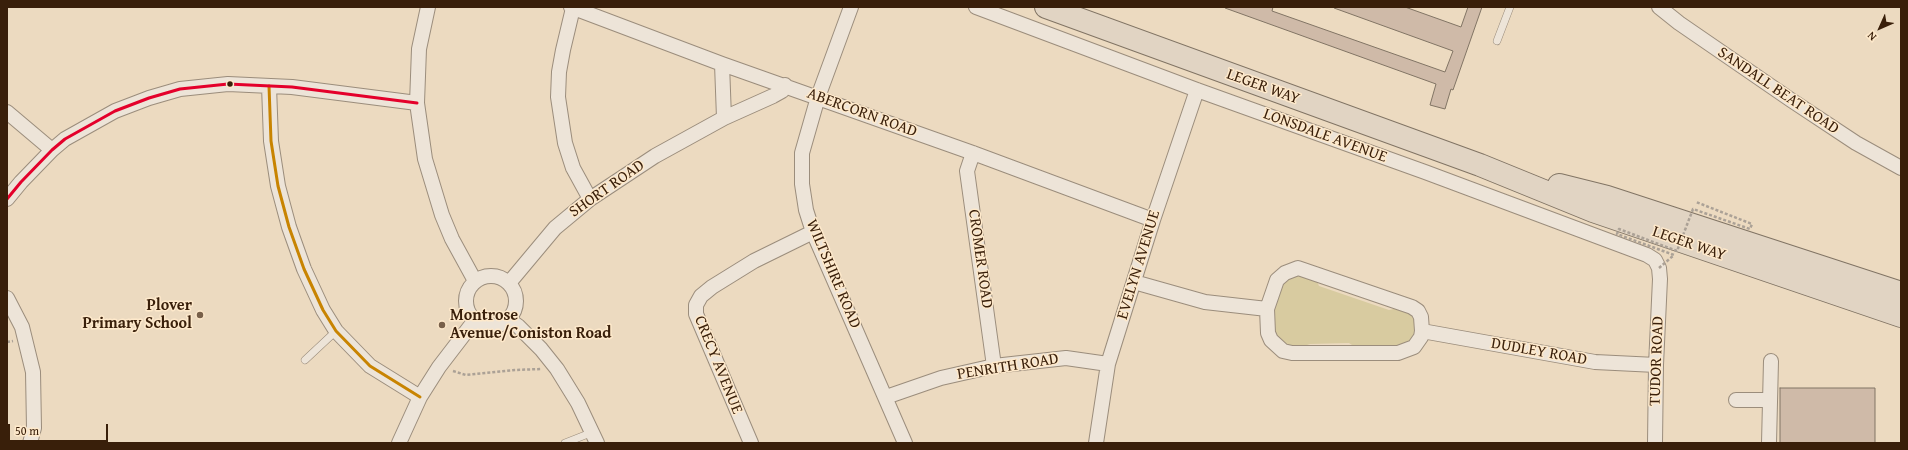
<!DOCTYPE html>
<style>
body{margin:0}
#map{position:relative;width:1908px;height:450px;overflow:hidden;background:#ecdac0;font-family:"Gentium Book Plus",serif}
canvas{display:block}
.frame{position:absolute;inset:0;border:8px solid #391f0a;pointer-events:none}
.north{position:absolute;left:1860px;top:8px;width:40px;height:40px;-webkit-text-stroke:3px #fee9cb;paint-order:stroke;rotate:225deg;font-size:11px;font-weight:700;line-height:16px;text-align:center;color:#391f0a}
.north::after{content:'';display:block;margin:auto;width:14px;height:18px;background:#391f0a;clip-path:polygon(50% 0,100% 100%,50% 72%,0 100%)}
.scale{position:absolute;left:8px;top:424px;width:100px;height:18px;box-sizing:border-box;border:2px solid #391f0a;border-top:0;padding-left:5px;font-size:12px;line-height:14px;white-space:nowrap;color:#391f0a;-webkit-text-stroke:3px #fee9cb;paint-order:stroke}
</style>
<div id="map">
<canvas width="1908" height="450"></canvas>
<div class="frame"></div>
<div class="north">N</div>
<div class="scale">50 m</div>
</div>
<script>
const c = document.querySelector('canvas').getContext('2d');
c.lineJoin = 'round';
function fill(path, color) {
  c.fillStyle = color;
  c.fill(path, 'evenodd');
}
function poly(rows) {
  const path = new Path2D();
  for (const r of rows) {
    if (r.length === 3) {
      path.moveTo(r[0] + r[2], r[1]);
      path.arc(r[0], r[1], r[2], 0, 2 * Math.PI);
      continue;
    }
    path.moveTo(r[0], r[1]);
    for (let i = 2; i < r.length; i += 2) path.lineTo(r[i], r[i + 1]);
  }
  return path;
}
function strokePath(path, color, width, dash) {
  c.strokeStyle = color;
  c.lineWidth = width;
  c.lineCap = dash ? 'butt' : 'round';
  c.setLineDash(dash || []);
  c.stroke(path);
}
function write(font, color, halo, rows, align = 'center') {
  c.font = font + ' "Gentium Book Plus",serif';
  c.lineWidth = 3;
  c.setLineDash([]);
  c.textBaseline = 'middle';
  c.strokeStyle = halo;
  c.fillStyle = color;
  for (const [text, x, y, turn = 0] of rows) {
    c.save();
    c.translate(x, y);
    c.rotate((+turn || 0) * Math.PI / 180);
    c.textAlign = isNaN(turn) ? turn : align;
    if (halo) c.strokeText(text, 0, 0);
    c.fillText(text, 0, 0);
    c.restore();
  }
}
fill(poly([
 [1302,274,1316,279,1319,286,1389,310,1398,308,1412,314,1417,324,1414,339,1401,348,1355,347,1349,343,1310,344,1301,347,1290,347,1281,341,1274,331,1274,313,1278,295,1283,283,1287,277]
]), '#d8cba0');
const building = poly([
 [1225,7,1273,7,1272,11,1445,72,1453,51,1334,8,1335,7,1405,7,1461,27,1468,7,1482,7,1453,90,1451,89,1445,109,1430,105,1436,84,1225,8,1225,7],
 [1780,388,1875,388,1875,443,1780,443,1780,388]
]);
fill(building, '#cfbaa8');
strokePath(building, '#817464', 1);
const service = poly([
 [1497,41,1510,7],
 [305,360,336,331],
 [565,443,593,432]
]);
const minor = poly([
 [428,7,419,49,417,103,425,159,442,215,452,239,475,281],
 [571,7,722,64,973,153,1153,220],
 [851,7,818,97,802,153,802,184,806,210,813,232,905,443],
 [976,7,1197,90,1425,172,1647,255,1655,260,1659,268,1660,279,1656,365,1655,443],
 [1659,7,1679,23,1791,100,1856,143,1901,168],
 [573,8,563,50,559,72,558,97,565,143,573,168,590,199],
 [722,64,724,118],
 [269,86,271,141,278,186,289,227,304,269,323,310,336,331,370,366,420,397],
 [7,112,52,150],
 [973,153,967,171,994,366],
 [7,199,21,182,52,150,65,139,115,111,149,98,180,89,228,84,292,87,417,103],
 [491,301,25],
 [1134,282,1205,302,1267,309,1277,280,1285,273,1298,268,1412,307,1418,311,1421,317,1422,331,1421,337,1414,347,1398,353,1292,353,1283,351,1271,340,1268,333,1267,309],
 [509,283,555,228,590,199,655,156,724,118,773,96,782,91,785,85],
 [7,298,22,327,33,372,34,428,30,443],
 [508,319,518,326,541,349,557,369,578,403,597,443],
 [1422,331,1595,362,1656,365],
 [886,397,941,378,994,366,1066,358,1108,364],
 [1736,400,1770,400],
 [399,443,420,397,439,367,475,320],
 [751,443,696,314,696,305,701,296,712,287,754,261,813,232],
 [1096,443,1108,364,1153,220,1197,90],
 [1769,443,1771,361]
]);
const trunk = poly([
 [1046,7,1480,165,1593,211,1901,316],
 [1559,185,1607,197,1901,293]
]);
strokePath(service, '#9b8d7c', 8);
strokePath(minor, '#9b8d7c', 16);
strokePath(trunk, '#817464', 24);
strokePath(poly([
 [7,342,13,341],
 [453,371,466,375,515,370,541,369]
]), '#aba196', 2.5, [3, 2]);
strokePath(service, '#ede4d8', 7);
strokePath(minor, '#ede4d8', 14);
strokePath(trunk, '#e1d4c3', 22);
strokePath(poly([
 [1659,268,1674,255,1617,234,1619,229,1677,251,1693,209,1750,229,1752,224,1696,202]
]), '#aba196', 2.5, [3, 2]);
strokePath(poly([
 [269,86,271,141,278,186,289,227,304,269,323,310,336,331,370,366,420,397]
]), '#c88402', 3);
strokePath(poly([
 [7,199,21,182,52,150,65,139,115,111,149,98,180,89,228,84,292,87,417,103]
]), '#e4002b', 3);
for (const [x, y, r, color] of [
 [230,84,3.5,"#391f0a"],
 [200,315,4,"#78604a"],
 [442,325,4,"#78604a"]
]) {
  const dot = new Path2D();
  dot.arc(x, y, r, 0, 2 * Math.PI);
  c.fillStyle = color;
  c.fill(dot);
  strokePath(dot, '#fee9cb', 1.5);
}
write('16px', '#391f0a', '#fee9cb', [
 ["LEGER WAY",1263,87,20],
 ["SANDALL BEAT ROAD",1778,91,34],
 ["ABERCORN ROAD",862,113,20],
 ["LONSDALE AVENUE",1325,136,20],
 ["SHORT ROAD",607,189,-35],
 ["LEGER WAY",1689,244,19],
 ["CROMER ROAD",980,259,82],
 ["EVELYN AVENUE",1139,265,-73],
 ["WILTSHIRE ROAD",833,274,67],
 ["DUDLEY ROAD",1539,352,10],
 ["TUDOR ROAD",1657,361,-88],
 ["CRECY AVENUE",718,365,68],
 ["PENRITH ROAD",1008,367,-9]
]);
write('bold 16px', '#391f0a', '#fee9cb', [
 ["Plover",192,306],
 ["Primary School",192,324],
 ["Montrose",450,316,"left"],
 ["Avenue/Coniston Road",450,334,"left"]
], 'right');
</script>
